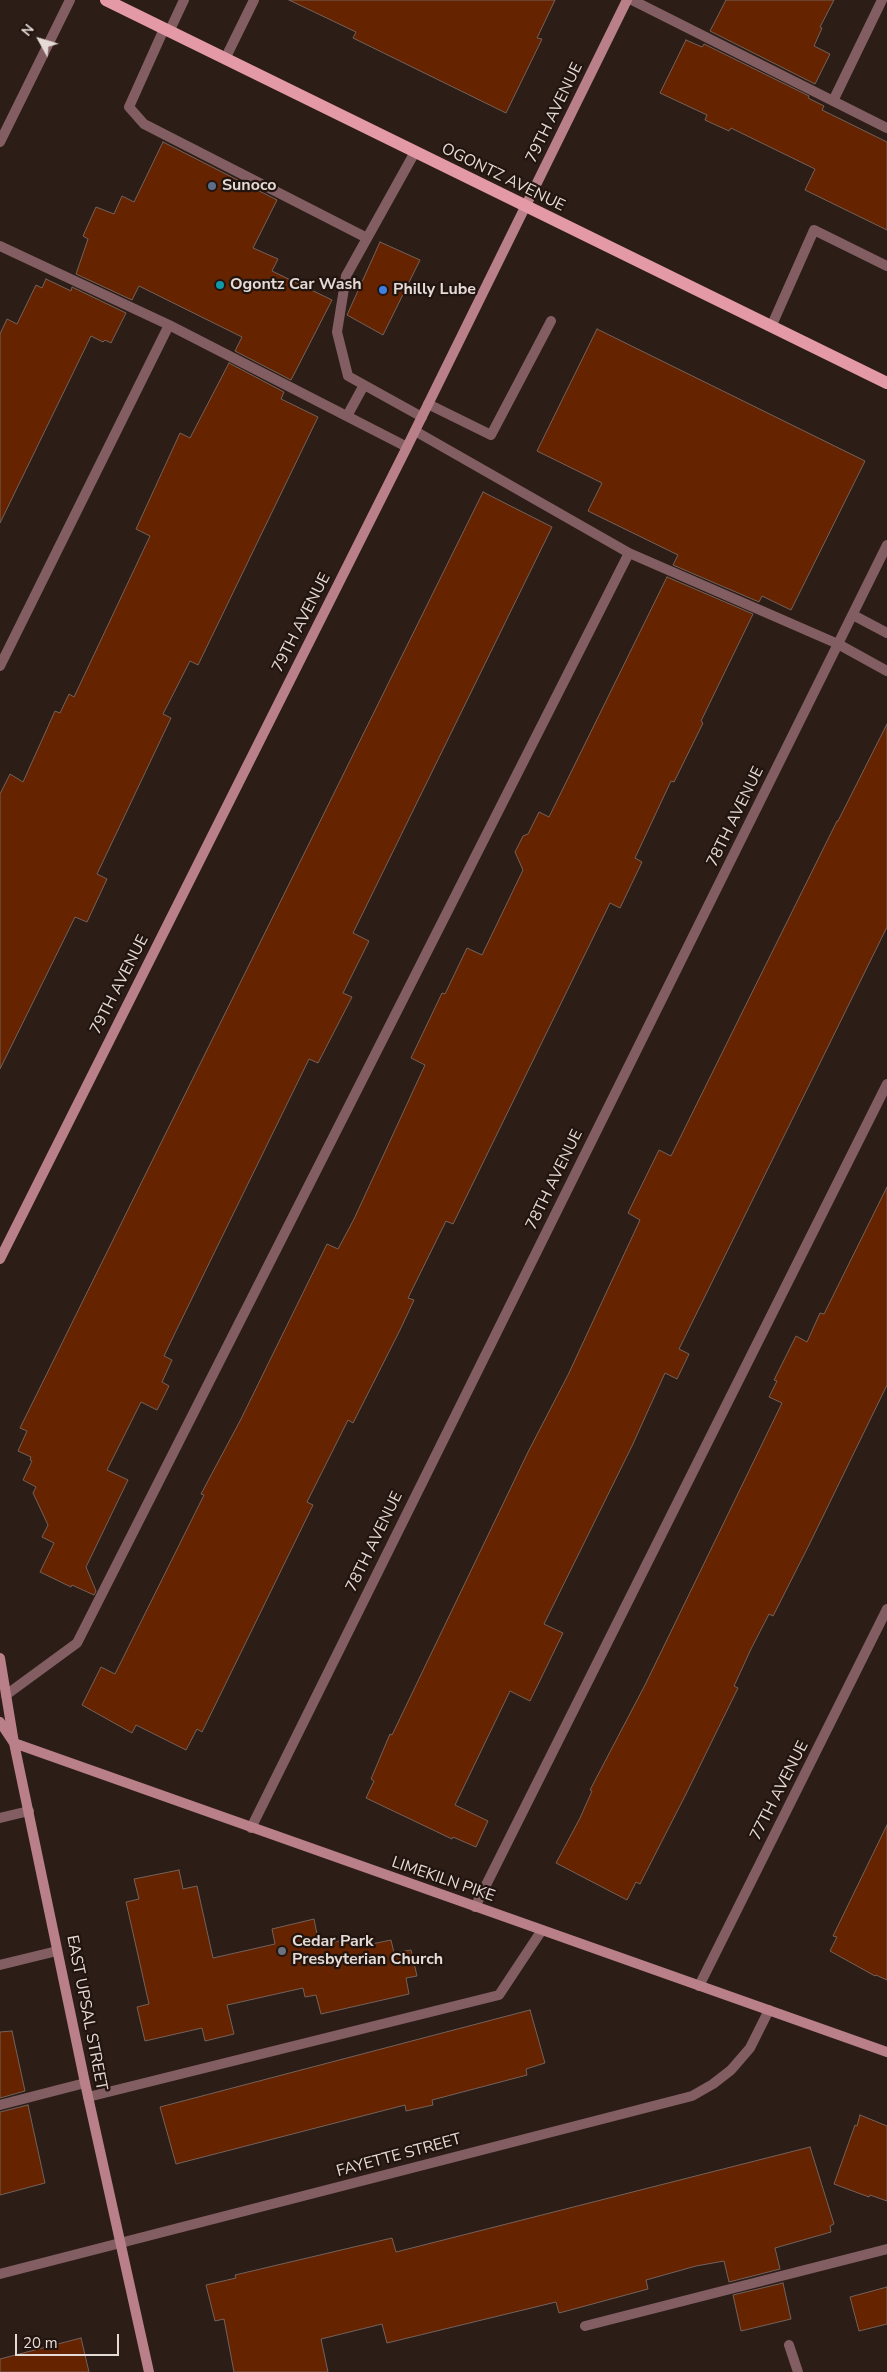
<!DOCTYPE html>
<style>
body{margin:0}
#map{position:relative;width:887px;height:2372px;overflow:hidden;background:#2c1d17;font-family:"Nunito Sans",sans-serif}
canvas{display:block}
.north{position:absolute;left:15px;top:15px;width:50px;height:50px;-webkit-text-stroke:4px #22140e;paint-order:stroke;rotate:309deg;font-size:14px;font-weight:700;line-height:20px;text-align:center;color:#e5dbd6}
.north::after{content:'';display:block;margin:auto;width:18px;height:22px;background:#e5dbd6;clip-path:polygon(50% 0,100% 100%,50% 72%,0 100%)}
.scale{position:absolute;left:15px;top:2334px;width:104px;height:22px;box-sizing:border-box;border:2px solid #e5dbd6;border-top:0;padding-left:6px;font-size:15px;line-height:18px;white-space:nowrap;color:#e5dbd6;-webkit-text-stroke:4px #22140e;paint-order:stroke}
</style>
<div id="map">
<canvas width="887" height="2372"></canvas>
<div class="north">N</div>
<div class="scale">20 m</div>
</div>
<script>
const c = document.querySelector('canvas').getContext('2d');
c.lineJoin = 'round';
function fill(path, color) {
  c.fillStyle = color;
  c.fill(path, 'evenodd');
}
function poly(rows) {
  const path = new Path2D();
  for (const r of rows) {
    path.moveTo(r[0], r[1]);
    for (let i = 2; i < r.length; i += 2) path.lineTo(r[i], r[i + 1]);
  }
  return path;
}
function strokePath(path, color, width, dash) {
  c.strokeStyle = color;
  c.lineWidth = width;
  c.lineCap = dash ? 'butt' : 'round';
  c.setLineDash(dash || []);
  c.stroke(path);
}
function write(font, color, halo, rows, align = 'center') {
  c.font = font + ' "Nunito Sans",sans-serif';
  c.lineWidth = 4.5;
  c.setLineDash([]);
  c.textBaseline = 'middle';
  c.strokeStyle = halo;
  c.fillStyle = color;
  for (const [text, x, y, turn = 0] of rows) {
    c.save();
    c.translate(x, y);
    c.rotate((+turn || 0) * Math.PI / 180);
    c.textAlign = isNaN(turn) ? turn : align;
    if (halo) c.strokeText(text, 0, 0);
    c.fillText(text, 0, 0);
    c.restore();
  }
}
const building = poly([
 [289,0,555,0,537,38,542,39,506,113,353,38,356,32,289,0],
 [726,0,834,0,820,27,822,28,814,46,830,54,815,84,710,31,726,0],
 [686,40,702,47,704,44,809,96,808,98,824,106,822,110,887,142,887,230,805,190,815,169,731,128,729,131,705,120,707,115,660,93,686,40],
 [163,142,277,200,253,248,278,259,272,271,332,300,291,380,235,351,242,337,139,286,132,300,76,274,88,239,83,236,96,207,114,214,122,196,134,202,163,142],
 [380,242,420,260,383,335,347,315,380,242],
 [46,279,71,291,72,287,126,313,111,343,105,340,103,342,91,336,0,523,0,334,7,319,17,324,36,285,42,288,46,279],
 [597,329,865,461,791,610,762,596,759,602,673,565,678,555,588,511,602,483,537,451,597,329],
 [229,363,284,392,281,399,318,417,198,665,190,661,163,714,171,718,97,874,107,879,87,922,75,917,0,1069,0,794,10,774,23,782,55,711,60,713,69,694,74,697,150,536,136,529,180,433,190,438,229,363],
 [483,492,552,527,353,933,369,941,343,993,352,997,318,1063,309,1059,175,1333,164,1356,172,1360,162,1382,169,1386,157,1410,141,1402,107,1470,128,1480,86,1567,96,1591,94,1595,72,1585,71,1587,40,1572,54,1543,42,1537,48,1525,33,1493,36,1487,23,1480,32,1461,30,1460,31,1457,18,1451,27,1431,20,1428,483,492],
 [667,577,753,614,701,721,703,723,674,782,671,781,635,858,642,862,620,908,610,903,453,1224,446,1221,408,1298,414,1300,400,1330,353,1423,348,1420,307,1502,313,1505,202,1732,197,1729,186,1750,136,1725,132,1733,82,1705,101,1667,115,1674,204,1495,201,1494,241,1419,327,1244,338,1249,354,1219,425,1065,411,1058,442,993,445,994,467,948,482,955,523,870,515,852,523,836,528,834,539,812,549,817,667,577],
 [887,724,887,927,679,1349,689,1354,677,1379,665,1373,632,1446,544,1624,563,1633,530,1701,510,1691,455,1805,488,1821,476,1847,453,1837,452,1839,366,1798,374,1781,371,1779,390,1734,392,1735,528,1452,568,1375,640,1220,628,1213,659,1150,671,1156,837,821,838,821,887,724],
 [887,1187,887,1385,809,1545,773,1616,769,1614,751,1649,734,1686,738,1688,686,1794,640,1884,636,1882,627,1900,556,1863,580,1818,592,1791,590,1790,645,1685,782,1403,769,1397,777,1381,774,1380,796,1336,807,1342,820,1313,824,1314,887,1187],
 [887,1825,887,1980,876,1975,875,1976,830,1951,837,1937,833,1936,887,1825],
 [179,1870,183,1889,197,1886,213,1958,275,1944,272,1929,314,1919,319,1945,365,1936,367,1945,391,1940,394,1953,411,1950,417,1976,406,1978,409,1994,321,2014,316,1995,305,1997,303,1988,227,2005,234,2034,205,2041,202,2028,145,2041,137,2007,149,2004,126,1902,139,1899,134,1879,179,1870],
 [530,2010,545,2063,526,2069,527,2075,432,2100,433,2105,406,2111,405,2105,176,2164,160,2107,530,2010],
 [12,2031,25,2091,0,2098,0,2032,12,2031],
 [28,2105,45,2183,0,2195,0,2112,28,2105],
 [860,2115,887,2126,887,2201,870,2195,869,2197,834,2184,855,2125,857,2126,860,2115],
 [810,2147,834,2224,830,2226,831,2232,775,2248,780,2269,729,2282,724,2261,696,2266,646,2280,648,2289,559,2313,556,2302,387,2343,382,2324,321,2339,328,2372,234,2372,224,2319,215,2321,206,2285,236,2278,235,2275,392,2238,396,2252,810,2147],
 [783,2283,791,2319,741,2331,733,2295,783,2283],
 [887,2287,887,2324,859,2331,850,2297,887,2287],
 [81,2338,89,2372,0,2372,0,2359,81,2338]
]);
fill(building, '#652300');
strokePath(building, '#74625b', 1);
strokePath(poly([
 [632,0,887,128],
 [164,29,129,107,144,124,367,238],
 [169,32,184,0],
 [225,59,254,0],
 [833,101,882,0],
 [415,152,346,276,337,332,348,376,422,417],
 [0,246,169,325,0,666],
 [169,325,407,447],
 [771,327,814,230,887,266],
 [428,404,491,435,551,321],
 [347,416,364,385],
 [629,553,838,644,887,671],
 [853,615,887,633],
 [6,1695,77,1643,629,553,415,431],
 [0,1818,29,1811],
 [475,1907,887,1084],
 [88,2097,499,1995,542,1930],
 [0,2105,85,2083],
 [585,2326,887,2249],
 [789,2345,798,2372]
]), '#825e63', 10);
strokePath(poly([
 [0,142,70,0],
 [251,1828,887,545],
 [0,1965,57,1951],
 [699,1986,887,1609],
 [0,2274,692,2096,713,2084,731,2070,750,2048,769,2010]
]), '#825e63', 10);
strokePath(poly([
 [0,1259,407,447,627,0],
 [0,1658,14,1743,85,2083,149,2372],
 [0,1722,14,1743,887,2052]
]), '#b98089', 10);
strokePath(poly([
 [106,0,887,383]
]), '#e49aa6', 12);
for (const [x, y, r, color] of [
 [212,186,5,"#5c6f8a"],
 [220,285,5,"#0f9aa8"],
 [383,290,5,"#3f7fe0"],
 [282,1951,5,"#6b7280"]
]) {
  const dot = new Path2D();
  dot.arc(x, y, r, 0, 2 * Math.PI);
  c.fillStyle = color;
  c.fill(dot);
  strokePath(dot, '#22140e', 2);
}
write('16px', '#e5dbd6', '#22140e', [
 ["79TH AVENUE",555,113,-64],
 ["OGONTZ AVENUE",503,178,26],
 ["79TH AVENUE",302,623,-63],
 ["78TH AVENUE",736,817,-64],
 ["79TH AVENUE",120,985,-63],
 ["78TH AVENUE",555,1180,-64],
 ["78TH AVENUE",375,1542,-64],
 ["77TH AVENUE",780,1791,-63],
 ["LIMEKILN PIKE",443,1880,19],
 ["EAST UPSAL STREET",86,2013,79],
 ["FAYETTE STREET",399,2156,-15]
]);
write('bold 16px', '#e5dbd6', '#22140e', [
 ["Sunoco",222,186],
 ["Ogontz Car Wash",230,285],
 ["Philly Lube",393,290],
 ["Cedar Park",292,1942],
 ["Presbyterian Church",292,1960]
], 'left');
</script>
